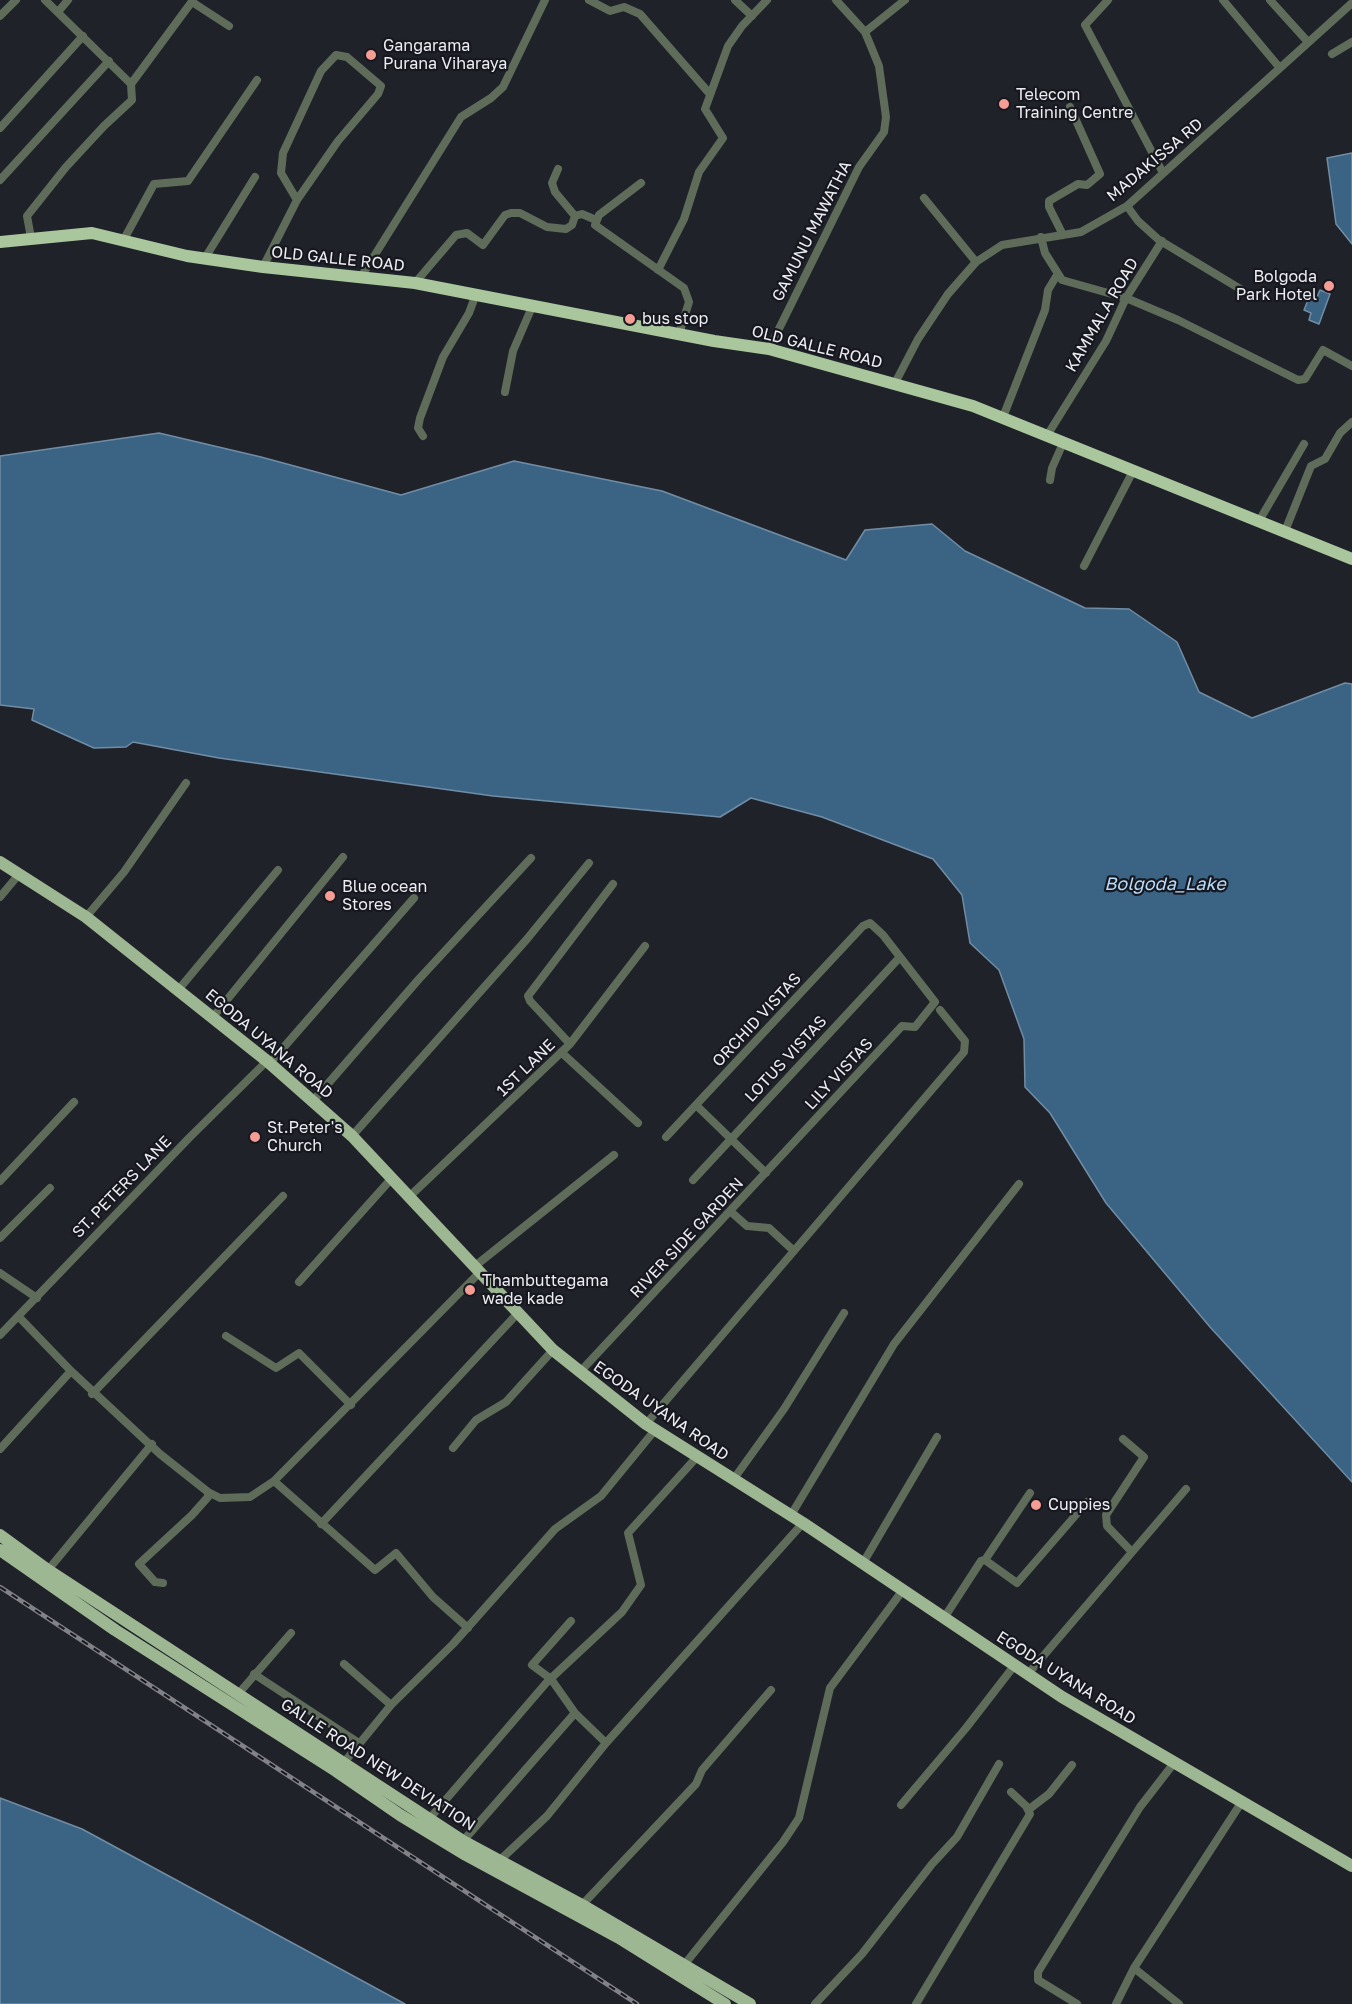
<!DOCTYPE html>
<style>
body{margin:0}
canvas{display:block;background:#202229}
</style>
<canvas width="1352" height="2004"></canvas>
<script>
const c = document.querySelector('canvas').getContext('2d');
c.lineJoin = 'round';
function fill(path, color) {
  c.fillStyle = color;
  c.fill(path, 'evenodd');
}
function poly(rows) {
  const path = new Path2D();
  for (const r of rows) {
    path.moveTo(r[0], r[1]);
    for (let i = 2; i < r.length; i += 2) path.lineTo(r[i], r[i + 1]);
  }
  return path;
}
function strokePath(path, color, width, dash) {
  c.strokeStyle = color;
  c.lineWidth = width;
  c.lineCap = dash ? 'butt' : 'round';
  c.setLineDash(dash || []);
  c.stroke(path);
}
function write(font, color, halo, rows, align = 'center') {
  c.font = font + ' "Golos Text",sans-serif';
  c.lineWidth = 4.5;
  c.setLineDash([]);
  c.textBaseline = 'middle';
  c.strokeStyle = halo;
  c.fillStyle = color;
  for (const [text, x, y, turn = 0] of rows) {
    c.save();
    c.translate(x, y);
    c.rotate((+turn || 0) * Math.PI / 180);
    c.textAlign = isNaN(turn) ? turn : align;
    if (halo) c.strokeText(text, 0, 0);
    c.fillText(text, 0, 0);
    c.restore();
  }
}
const water = poly([
 [1352,153,1352,244,1336,224,1327,158,1352,153],
 [1320,290,1330,294,1319,324,1309,320,1311,313,1304,310,1310,295,1317,297,1320,290],
 [159,433,261,457,401,495,514,461,662,491,846,560,865,530,932,524,965,551,1085,608,1129,609,1177,642,1199,692,1252,718,1345,683,1352,684,1352,1482,1210,1327,1106,1203,1050,1113,1025,1087,1024,1039,999,970,970,943,962,895,933,859,822,817,751,798,720,817,493,796,219,758,133,742,126,747,94,748,32,720,34,709,0,705,0,456,159,433],
 [0,1798,82,1829,405,2004,0,2004,0,1798]
]);
fill(water, '#3b6484');
strokePath(water, '#708da5', 1.5);
strokePath(poly([
 [45,0,131,84],
 [589,0,610,11,624,7,640,14,709,93],
 [735,0,752,16],
 [1108,0,1085,25,1163,173],
 [1223,0,1279,67],
 [1270,0,1308,42],
 [192,2,229,26],
 [58,12,68,0],
 [0,16,16,0],
 [865,32,905,0],
 [1332,54,1352,42],
 [0,128,83,36],
 [0,180,109,61],
 [641,183,599,215,595,225,684,288,689,302,679,334],
 [924,198,976,262],
 [1127,206,1138,221,1159,240,1242,290],
 [575,216,582,214,596,220],
 [1063,235,1049,207,1049,201,1078,184,1087,185,1100,174,1070,107],
 [1041,237,1045,253,1062,280,1126,298,1178,320,1298,380,1305,379,1323,350,1352,366],
 [31,238,27,216,66,167,104,126,132,100,131,84,193,0],
 [123,241,154,184,188,181,257,80],
 [205,258,255,177],
 [263,267,297,200,338,141,378,94,381,86,347,57,336,55,321,71,283,153,281,173,297,200],
 [658,270,684,219,699,172,723,138,705,109,728,46,742,26,767,0],
 [361,277,461,117,491,98,503,87,545,0],
 [415,283,456,235,467,233,483,245,505,215,511,213,520,213,547,227,566,229,572,225,575,216,555,192,552,183,558,169],
 [769,349,859,167,884,132,886,117,879,66,865,32,836,0],
 [895,383,918,339,948,294,976,262,1002,245,1081,232,1127,206,1352,3],
 [505,392,513,351,532,307],
 [1003,417,1045,310,1048,290,1057,275],
 [1048,434,1106,341,1126,298,1162,241],
 [423,436,418,428,420,418,443,357,469,313,476,294],
 [1050,480,1052,468,1064,441],
 [1259,521,1304,444],
 [1285,531,1311,466,1325,459,1340,433,1352,422],
 [1084,566,1133,471],
 [0,897,20,873],
 [86,917,124,872,186,783],
 [179,989,278,870],
 [213,1017,343,857],
 [570,1044,530,1001,528,996,613,884],
 [561,1052,638,1123],
 [270,1063,414,898],
 [312,1102,419,979,531,858],
 [696,1105,766,1173],
 [352,1136,527,939,589,863],
 [693,1180,900,957],
 [0,1181,74,1102],
 [410,1196,570,1044,645,946],
 [730,1211,747,1226,769,1228,794,1251],
 [0,1238,50,1188],
 [475,1266,614,1155],
 [0,1273,37,1298],
 [299,1282,392,1178],
 [19,1317,71,1371],
 [0,1335,189,1138,267,1061],
 [226,1336,276,1368,299,1353,351,1405],
 [579,1373,902,1026,915,1027,935,1002,883,935,870,923,863,926,666,1137],
 [92,1394,283,1196],
 [646,1424,964,1052,965,1041,940,1010],
 [1123,1439,1144,1457,1106,1515,1107,1526,1132,1552],
 [453,1448,476,1420,506,1402,553,1350],
 [0,1449,71,1371,160,1454,208,1492,220,1498,250,1497,274,1481,375,1570,396,1553,433,1597,468,1628],
 [733,1480,784,1409,844,1313],
 [274,1481,480,1272],
 [791,1515,894,1344,1019,1184],
 [321,1524,517,1314],
 [985,1560,1030,1493],
 [863,1563,937,1437],
 [48,1570,152,1444],
 [163,1583,155,1582,139,1564,192,1515,208,1497,208,1492],
 [944,1618,981,1561,985,1560,1017,1583,1087,1502],
 [571,1621,532,1665,551,1679,575,1713,606,1743],
 [344,1664,391,1705],
 [254,1674,359,1743],
 [1027,1675,1186,1489],
 [239,1693,291,1633],
 [342,1765,391,1705,453,1644,555,1529,601,1496,655,1430],
 [901,1805,966,1728,1014,1666],
 [1028,1810,1049,1794,1072,1765],
 [430,1818,547,1682,622,1612,641,1585,628,1533,696,1458],
 [463,1841,575,1713],
 [499,1861,547,1816,606,1743,803,1523],
 [582,1905,696,1784,702,1770,771,1690],
 [684,1965,783,1842,799,1818,830,1688,903,1590],
 [1134,1968,1179,2004],
 [815,2004,862,1954,932,1864,957,1837,999,1764],
 [916,2004,1030,1814,1026,1806,1011,1792],
 [1077,2004,1038,1980,1038,1972,1140,1807,1174,1763],
 [1116,2004,1134,1968,1241,1803]
]), '#5f6c5a', 8);
strokePath(poly([
 [0,862,86,917,267,1061,352,1136,553,1350,646,1424,803,1523,1062,1697,1352,1866],
 [0,1535,48,1570,463,1841,582,1905,750,2004],
 [0,1550,115,1630,336,1771,400,1815,466,1855,619,1938,725,2004]
]), '#9db792', 12);
strokePath(poly([
 [0,242,92,233,187,256,263,267,415,283,714,341,769,349,973,406,1352,559]
]), '#a9c69d', 12);
const rail = poly([
 [0,1587,637,2004]
]);
strokePath(rail, '#808288', 4.5);
strokePath(rail, '#17181f', 2, [7]);
for (const [x, y, r, color] of [
 [371,55,6,"#f59c94"],
 [1004,104,6,"#f59c94"],
 [1329,286,6,"#f59c94"],
 [630,319,6,"#f59c94"],
 [330,896,6,"#f59c94"],
 [255,1137,6,"#f59c94"],
 [470,1290,6,"#f59c94"],
 [1036,1505,6,"#f59c94"]
]) {
  const dot = new Path2D();
  dot.arc(x, y, r, 0, 2 * Math.PI);
  c.fillStyle = color;
  c.fill(dot);
  strokePath(dot, '#17181f', 2);
}
write('16px', '#ecedf2', '#17181f', [
 ["Gangarama",383,46],
 ["Purana Viharaya",383,64],
 ["Telecom",1016,95],
 ["Training Centre",1016,113],
 ["Bolgoda",1317,277,"right"],
 ["Park Hotel",1317,295,"right"],
 ["bus stop",642,319],
 ["Blue ocean",342,887],
 ["Stores",342,905],
 ["St.Peter's",267,1128],
 ["Church",267,1146],
 ["Thambuttegama",482,1281],
 ["wade kade",482,1299],
 ["Cuppies",1048,1505]
], 'left');
write('16px', '#ecedf2', '#17181f', [
 ["MADAKISSA RD",1155,160,-40],
 ["GAMUNU MAWATHA",812,231,-63],
 ["OLD GALLE ROAD",338,259,6],
 ["KAMMALA ROAD",1102,315,-60],
 ["OLD GALLE ROAD",817,347,14],
 ["ORCHID VISTAS",757,1020,-47],
 ["EGODA UYANA ROAD",269,1044,40],
 ["LOTUS VISTAS",786,1059,-47],
 ["1ST LANE",526,1068,-44],
 ["LILY VISTAS",839,1074,-47],
 ["ST. PETERS LANE",122,1187,-46],
 ["RIVER SIDE GARDEN",687,1238,-47],
 ["EGODA UYANA ROAD",661,1411,35],
 ["EGODA UYANA ROAD",1066,1678,32],
 ["GALLE ROAD NEW DEVIATION",378,1765,33]
]);
write('italic 18px', '#b5dbfb', '#17181f', [
 ["Bolgoda_Lake",1165,884]
]);
</script>
